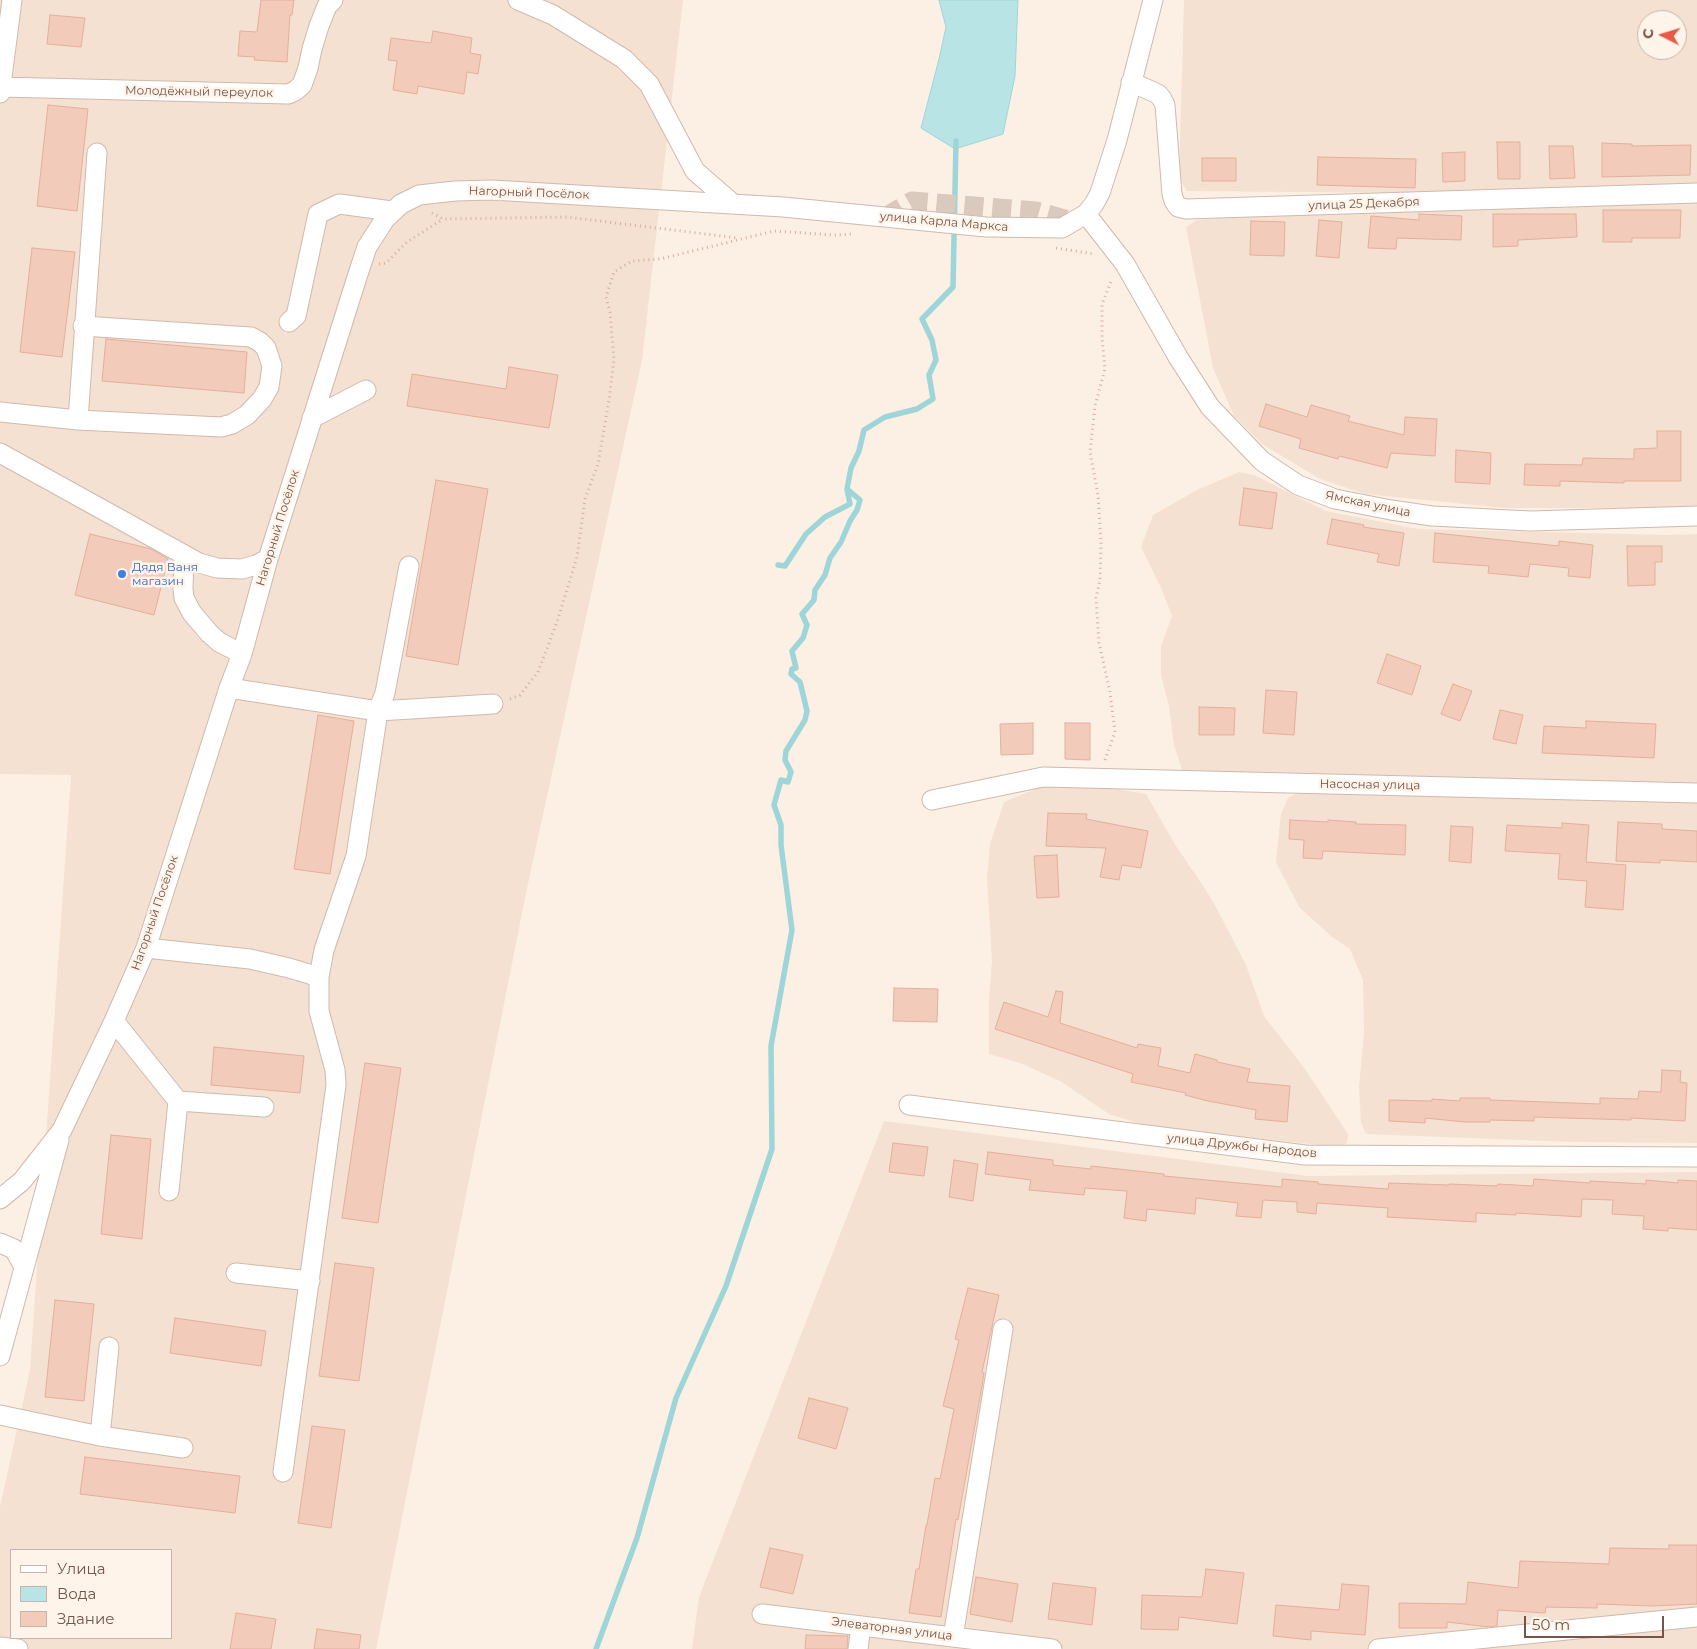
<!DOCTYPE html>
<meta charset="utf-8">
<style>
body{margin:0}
#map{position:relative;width:1697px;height:1649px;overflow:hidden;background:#fcf0e4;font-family:Montserrat,sans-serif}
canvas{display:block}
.legend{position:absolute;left:10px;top:1549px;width:162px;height:90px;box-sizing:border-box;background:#fff4ea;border:1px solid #c8b4aa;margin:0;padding:6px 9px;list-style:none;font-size:15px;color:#755449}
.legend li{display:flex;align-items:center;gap:10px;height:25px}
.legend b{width:25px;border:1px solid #c8b4aa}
.north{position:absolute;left:1637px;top:10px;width:50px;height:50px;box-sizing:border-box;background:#fff4ea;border:1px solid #c8b4aa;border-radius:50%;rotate:275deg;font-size:14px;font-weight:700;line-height:20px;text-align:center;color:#755449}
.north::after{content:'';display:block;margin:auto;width:18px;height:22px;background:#e85a47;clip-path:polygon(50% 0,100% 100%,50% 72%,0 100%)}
.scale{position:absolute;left:1524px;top:1616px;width:140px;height:22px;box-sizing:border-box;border:2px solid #755449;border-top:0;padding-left:6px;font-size:15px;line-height:18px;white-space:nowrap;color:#755449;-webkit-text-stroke:4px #fff4ea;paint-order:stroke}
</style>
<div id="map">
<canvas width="1697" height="1649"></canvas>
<ul class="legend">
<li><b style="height:6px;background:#fff"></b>Улица</li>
<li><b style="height:14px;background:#b8e4e6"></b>Вода</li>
<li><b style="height:14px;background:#f2cbbb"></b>Здание</li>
</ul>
<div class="north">С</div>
<div class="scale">50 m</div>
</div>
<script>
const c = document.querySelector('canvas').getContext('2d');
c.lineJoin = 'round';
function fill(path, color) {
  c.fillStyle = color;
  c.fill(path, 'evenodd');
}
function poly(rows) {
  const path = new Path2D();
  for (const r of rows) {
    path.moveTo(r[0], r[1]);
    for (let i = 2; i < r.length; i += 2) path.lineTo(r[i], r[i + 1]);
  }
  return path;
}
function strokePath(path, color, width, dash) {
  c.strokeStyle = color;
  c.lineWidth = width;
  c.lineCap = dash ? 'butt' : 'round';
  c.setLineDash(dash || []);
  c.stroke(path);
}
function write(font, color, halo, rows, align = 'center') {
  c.font = font + ' Montserrat,sans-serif';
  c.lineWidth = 5;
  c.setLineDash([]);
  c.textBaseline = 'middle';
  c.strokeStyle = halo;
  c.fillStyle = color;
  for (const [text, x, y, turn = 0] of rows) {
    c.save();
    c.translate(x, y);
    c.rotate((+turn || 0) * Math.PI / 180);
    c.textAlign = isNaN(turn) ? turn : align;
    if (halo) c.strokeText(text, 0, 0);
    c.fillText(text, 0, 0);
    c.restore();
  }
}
fill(poly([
 [0,0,683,0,642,360,526,893,376,1649,0,1649,0,1507,30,1370,71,775,0,774],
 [11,1550,171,1550,171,1638,11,1638],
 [1184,0,1697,0,1697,184,1399,193,1187,191,1179,178],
 [1647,20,1677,20,1677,50,1647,50],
 [1697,201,1697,508,1505,508,1365,494,1320,479,1262,444,1234,416,1213,368,1186,227,1197,220,1267,214],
 [1239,472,1254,475,1326,511,1418,529,1668,535,1697,534,1697,785,1184,775,1174,745,1169,706,1161,675,1161,646,1172,616,1162,590,1141,547,1153,515,1197,490],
 [1043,786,1106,787,1146,794,1176,846,1204,887,1217,909,1246,965,1264,1016,1305,1069,1348,1134,1347,1143,1338,1147,1150,1127,1109,1114,1060,1081,1020,1063,989,1054,989,1000,992,961,987,878,990,844,1004,802],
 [1303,790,1697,803,1697,1143,1573,1142,1366,1134,1361,1123,1359,1087,1364,1033,1363,980,1350,949,1332,937,1299,907,1276,862,1281,814,1288,798],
 [884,1121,1308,1176,1697,1172,1697,1649,692,1649,699,1597]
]), '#f4e1d2');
const water = poly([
 [939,0,1018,0,1015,76,1003,134,955,149,921,128,939,59,946,27,939,0]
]);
fill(water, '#b8e4e6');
strokePath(water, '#9ed5d8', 1);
strokePath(poly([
 [778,565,785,566,806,534,825,517,850,504,847,489],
 [596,1649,637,1538,676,1398,726,1286,772,1149,771,1046,792,930,781,845,781,825,774,805,781,780,788,782,791,772,785,760,786,751,805,720,807,711,800,682,791,674,792,669,796,668,792,651,803,638,807,625,802,614,814,600,815,590,825,575,830,558,841,542,850,521,857,510,860,500,847,489,851,468,859,451,864,430,885,417,917,409,933,399,929,375,936,360,932,340,922,319,953,287,956,141]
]), '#9ed5d8', 5.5);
const building = poly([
 [261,0,294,0,292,15,290,15,287,62,254,60,255,57,238,56,240,31,257,32,261,0],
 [50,15,85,18,81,47,47,44,50,15],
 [433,31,472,38,470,53,481,55,478,74,467,72,464,94,418,86,417,94,393,90,397,61,388,60,391,38,431,43,433,31],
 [48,105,88,109,77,211,37,206,48,105],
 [1497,142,1520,142,1520,179,1498,179,1497,142],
 [1602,143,1632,144,1632,146,1691,145,1690,175,1602,177,1602,143],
 [1549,146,1573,146,1575,178,1550,179,1549,146],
 [1465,152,1465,181,1443,182,1442,153,1465,152],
 [1318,157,1416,159,1415,188,1317,185,1318,157],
 [1202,158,1236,158,1236,181,1202,181,1202,158],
 [1603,210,1681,210,1680,238,1632,238,1632,242,1603,242,1603,210],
 [1419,214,1462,216,1461,240,1397,238,1396,249,1368,248,1371,216,1419,220,1419,214],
 [1493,214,1576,214,1577,237,1518,240,1518,246,1493,247,1493,214],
 [1319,220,1342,222,1339,258,1316,256,1319,220],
 [1251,221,1285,222,1284,256,1250,255,1251,221],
 [32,248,75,252,62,357,20,352,32,248],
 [106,339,247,352,244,393,102,381,106,339],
 [509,367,558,375,549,428,407,406,412,374,506,389,509,367],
 [1266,404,1307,417,1311,405,1350,416,1348,421,1404,435,1405,417,1437,419,1435,456,1391,453,1387,468,1339,456,1338,459,1299,448,1301,439,1259,426,1266,404],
 [1657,431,1681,431,1681,481,1624,481,1624,483,1560,481,1560,486,1524,485,1525,464,1582,465,1583,458,1634,459,1634,449,1657,448,1657,431],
 [1456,450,1491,453,1490,484,1455,482,1456,450],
 [436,480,488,489,458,665,406,656,436,480],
 [1244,488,1277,493,1272,529,1239,525,1244,488],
 [1332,519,1364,525,1363,527,1404,533,1399,566,1377,562,1379,554,1327,544,1332,519],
 [1435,533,1559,546,1559,541,1593,545,1590,578,1568,576,1569,568,1530,564,1528,577,1488,573,1489,566,1433,562,1435,533],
 [90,534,151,549,168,559,154,615,75,595,90,534],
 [1627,546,1662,546,1662,562,1655,562,1655,585,1628,586,1627,546],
 [1387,654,1421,666,1412,695,1377,683,1387,654],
 [1453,684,1472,691,1460,721,1441,714,1453,684],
 [1266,690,1297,692,1294,735,1263,733,1266,690],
 [1199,707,1235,708,1234,735,1199,735,1199,707],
 [1500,710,1523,715,1516,744,1493,739,1500,710],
 [318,715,354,721,330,874,294,869,318,715],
 [1586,721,1656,724,1654,758,1542,753,1544,726,1586,728,1586,721],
 [1033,723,1033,754,1001,755,1000,724,1033,723],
 [1065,723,1090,723,1090,760,1065,759,1065,723],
 [1048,813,1087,814,1086,819,1148,831,1141,868,1122,865,1119,880,1100,877,1106,848,1046,846,1048,813],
 [1290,820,1328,822,1328,820,1356,822,1356,824,1406,825,1405,855,1323,851,1322,859,1303,858,1304,840,1289,839,1290,820],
 [1618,822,1662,824,1662,829,1697,831,1697,862,1660,860,1660,863,1616,861,1618,822],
 [1562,823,1589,825,1586,862,1626,865,1623,910,1585,907,1587,881,1558,879,1560,854,1505,851,1507,825,1562,828,1562,823],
 [1451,826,1473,827,1471,863,1449,861,1451,826],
 [1057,855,1059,897,1037,898,1034,856,1057,855],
 [894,988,938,989,937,1022,893,1021,894,988],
 [1056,991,1063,992,1060,1023,1137,1048,1138,1044,1161,1048,1158,1066,1190,1073,1195,1054,1217,1060,1217,1062,1250,1069,1247,1082,1290,1086,1287,1122,1255,1119,1256,1110,1208,1101,1185,1095,1186,1093,1131,1082,1133,1074,995,1029,1004,1002,1048,1017,1056,991],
 [214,1047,304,1056,300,1093,211,1085,214,1047],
 [365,1063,401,1068,378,1223,342,1218,365,1063],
 [1662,1070,1681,1071,1680,1082,1687,1083,1685,1121,1631,1118,1631,1120,1534,1117,1534,1121,1490,1120,1490,1122,1465,1122,1425,1118,1425,1123,1389,1121,1389,1100,1432,1101,1432,1099,1460,1101,1460,1098,1490,1098,1490,1100,1600,1104,1600,1098,1638,1099,1639,1091,1661,1092,1662,1070],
 [111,1135,151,1139,142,1239,101,1234,111,1135],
 [893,1143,928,1147,924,1176,889,1172,893,1143],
 [988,1152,1053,1160,1053,1165,1091,1169,1091,1166,1164,1174,1164,1176,1282,1187,1282,1179,1318,1182,1318,1184,1388,1189,1389,1183,1449,1185,1449,1184,1497,1186,1498,1184,1533,1186,1534,1179,1590,1183,1590,1181,1646,1184,1646,1180,1678,1183,1678,1180,1697,1181,1697,1230,1668,1228,1668,1231,1643,1229,1644,1216,1612,1214,1613,1200,1582,1199,1581,1217,1516,1213,1516,1215,1476,1213,1476,1222,1387,1217,1388,1208,1317,1203,1316,1214,1297,1212,1297,1202,1263,1200,1261,1218,1236,1216,1238,1203,1196,1198,1195,1214,1147,1209,1146,1221,1124,1218,1127,1191,1085,1188,1084,1195,1029,1190,1031,1180,985,1174,988,1152],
 [954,1160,978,1164,973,1201,949,1197,954,1160],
 [335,1263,374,1268,359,1381,319,1376,335,1263],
 [968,1288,999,1295,982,1372,984,1373,982,1386,958,1520,956,1519,941,1617,909,1613,916,1569,919,1569,926,1525,927,1525,935,1478,940,1479,954,1409,943,1406,959,1340,955,1339,968,1288],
 [55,1300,94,1304,84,1401,45,1397,55,1300],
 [175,1318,266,1331,261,1366,170,1353,175,1318],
 [809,1398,848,1408,836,1449,798,1438,809,1398],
 [312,1426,345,1430,331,1528,298,1523,312,1426],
 [85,1457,240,1476,235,1513,80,1494,85,1457],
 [1669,1545,1697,1545,1697,1604,1652,1606,1597,1604,1597,1608,1546,1607,1545,1613,1498,1610,1497,1626,1489,1627,1447,1622,1447,1628,1399,1628,1399,1603,1466,1604,1468,1582,1518,1588,1520,1561,1609,1564,1610,1548,1669,1549,1669,1545],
 [770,1548,803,1555,793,1594,760,1587,770,1548],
 [1206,1569,1244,1573,1237,1624,1179,1617,1178,1630,1141,1629,1142,1595,1202,1597,1206,1569],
 [976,1577,1018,1584,1012,1622,970,1614,976,1577],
 [1053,1583,1096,1588,1092,1625,1048,1619,1053,1583],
 [1342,1584,1369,1586,1365,1635,1311,1631,1311,1640,1273,1636,1276,1605,1339,1610,1342,1584],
 [236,1613,276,1619,271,1649,230,1649,236,1613],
 [317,1629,361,1635,359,1649,314,1649,317,1629],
 [806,1635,848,1636,847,1649,805,1649,806,1635]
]);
fill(building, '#f2cbbb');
strokePath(building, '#e5af9b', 1);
strokePath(poly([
 [885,217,912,201,1036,211,1072,221]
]), '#dac9bd', 19, [19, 9]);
const minor = poly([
 [518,0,553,15,624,59,649,84,695,171,733,204],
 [1131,82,1158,94,1162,99,1165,105,1172,194,1174,201,1178,207,1186,209,1697,193],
 [1,87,288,94,295,91,302,85,308,68,312,49,319,26,327,6,333,0],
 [0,93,12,0],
 [1086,214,1125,264,1178,357,1210,407,1262,461,1298,485,1335,499,1391,510,1432,516,1530,521,1697,516],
 [289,322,296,316,318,214,339,204,392,211],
 [0,412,78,420,97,153],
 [312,418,366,390],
 [78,420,221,427,232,424,247,415,262,399,269,387,272,366,266,348,260,342,251,337,83,326],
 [0,453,199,563,217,568,242,569,256,565,268,559],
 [184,555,183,589,184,598,192,613,209,633,219,642,242,654],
 [229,688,378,711,385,693,409,566],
 [932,800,1043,777,1697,793],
 [146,948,250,959,289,968,319,977],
 [114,1021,178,1101,169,1191],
 [178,1101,264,1107],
 [909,1105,1305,1155,1697,1157],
 [0,1199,22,1181,62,1130,114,1021,146,948,229,688,242,654,268,559,358,274,367,247,385,219,401,204,419,195,455,191,492,190,783,207,986,227,1062,228,1086,214,1094,204,1100,193,1117,140,1153,0],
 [0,1243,14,1249,24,1267],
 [236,1273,310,1281],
 [0,1356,59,1140],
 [0,1415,100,1436,183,1448],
 [100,1436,109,1347],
 [283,1472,336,1085,335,1070,319,1011,319,977,324,950,356,856,378,711,493,704],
 [762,1614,1052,1649],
 [953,1637,1003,1329],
 [0,1647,18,1649],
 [858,1649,861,1626],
 [1378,1649,1697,1617]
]);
strokePath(minor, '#d0b9ad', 21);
strokePath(poly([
 [432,213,443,219,567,217,738,238],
 [1056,248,1094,254],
 [379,264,386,263,407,242,443,219],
 [510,699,520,695,538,672,557,622,577,557,585,499,598,464,609,400,614,359,610,312,606,297,614,272,632,261,660,259,774,231,834,235,853,234],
 [1105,760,1115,732,1110,692,1099,643,1096,598,1100,580,1101,542,1098,495,1090,452,1095,406,1105,369,1102,337,1102,304,1112,279]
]), '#d7ae9e', 3, [1, 4]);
strokePath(minor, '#fff', 19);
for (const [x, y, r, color] of [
 [122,574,5,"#3f7fe0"]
]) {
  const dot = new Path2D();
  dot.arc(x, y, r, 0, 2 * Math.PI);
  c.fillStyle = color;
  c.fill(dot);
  strokePath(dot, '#fff4ea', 2);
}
write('12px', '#755449', '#fff4ea', [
 ["Молодёжный переулок",199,92,1],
 ["Нагорный Посёлок",529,193,2],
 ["улица 25 Декабря",1364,204,-2],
 ["улица Карла Маркса",944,222,5],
 ["Ямская улица",1368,504,12],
 ["Нагорный Посёлок",278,528,-73],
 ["Насосная улица",1370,785,1],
 ["Нагорный Посёлок",155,913,-71],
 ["улица Дружбы Народов",1242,1146,6],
 ["Элеваторная улица",892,1629,7]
]);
write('12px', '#366cbe', '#fff4ea', [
 ["Дядя Ваня",132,567],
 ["магазин",132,581]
], 'left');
</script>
